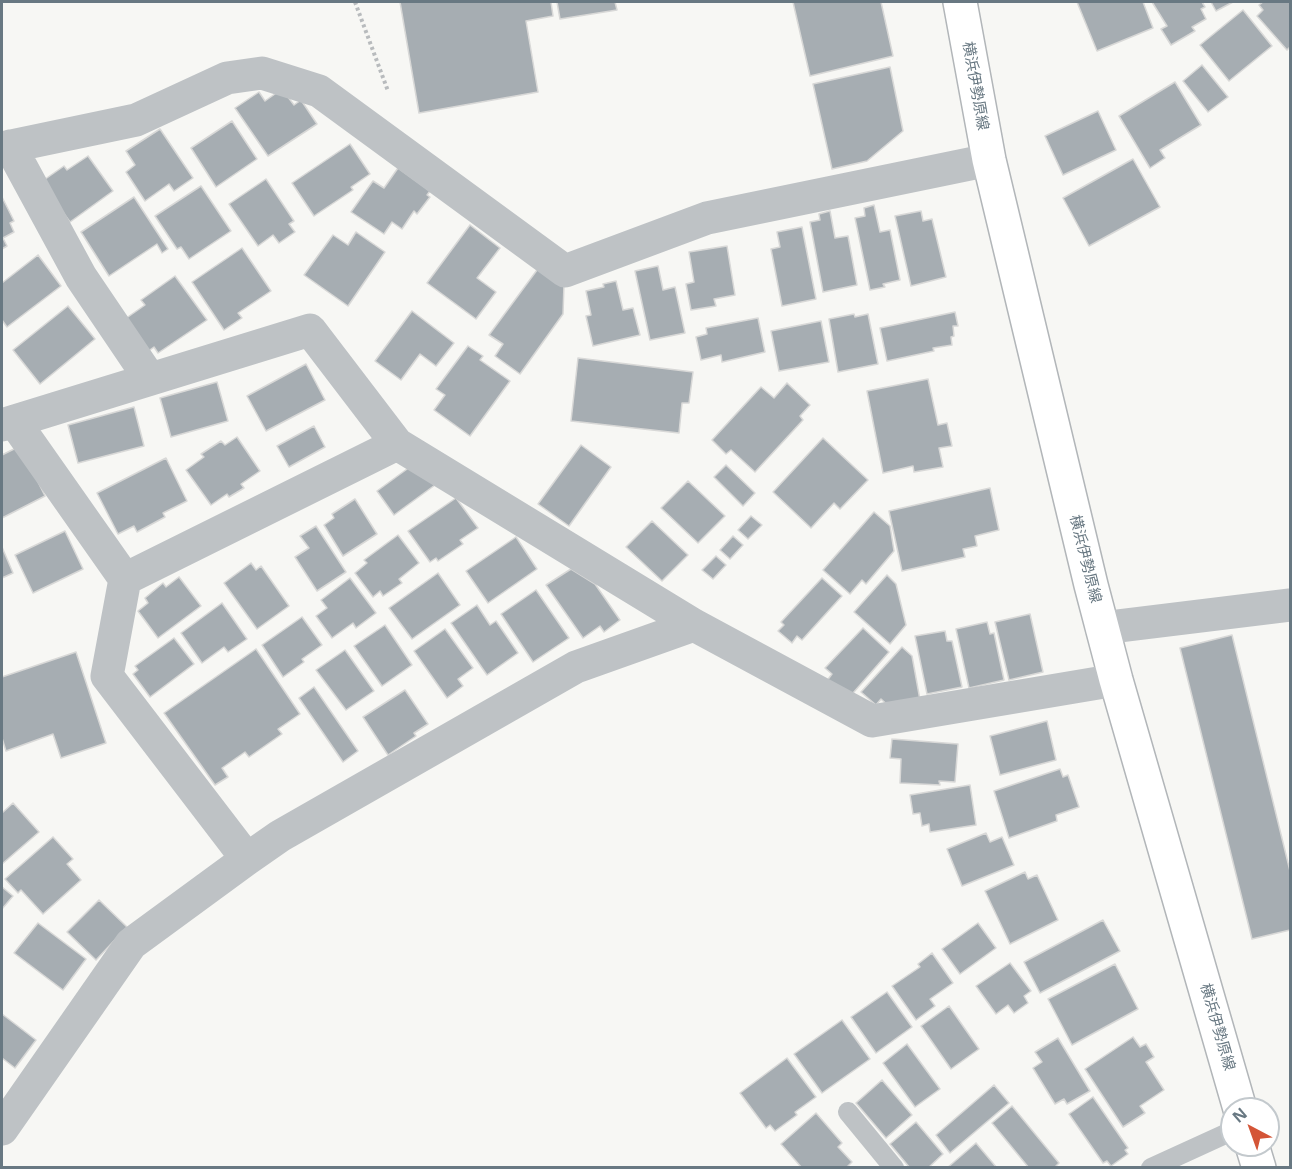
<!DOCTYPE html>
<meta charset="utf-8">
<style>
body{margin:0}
#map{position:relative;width:1292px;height:1169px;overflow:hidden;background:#f7f7f4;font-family:"Noto Sans",sans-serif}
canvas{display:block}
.frame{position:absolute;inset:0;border:3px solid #687882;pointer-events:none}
.north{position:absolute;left:1220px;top:1097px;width:60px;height:60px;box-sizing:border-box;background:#fff;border:2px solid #c3c9cd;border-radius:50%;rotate:319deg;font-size:16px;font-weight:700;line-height:24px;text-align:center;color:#687882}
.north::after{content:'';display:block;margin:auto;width:21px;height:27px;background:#d45537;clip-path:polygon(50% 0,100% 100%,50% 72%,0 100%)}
</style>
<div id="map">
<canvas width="1292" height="1169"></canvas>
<div class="frame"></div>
<div class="north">N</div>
</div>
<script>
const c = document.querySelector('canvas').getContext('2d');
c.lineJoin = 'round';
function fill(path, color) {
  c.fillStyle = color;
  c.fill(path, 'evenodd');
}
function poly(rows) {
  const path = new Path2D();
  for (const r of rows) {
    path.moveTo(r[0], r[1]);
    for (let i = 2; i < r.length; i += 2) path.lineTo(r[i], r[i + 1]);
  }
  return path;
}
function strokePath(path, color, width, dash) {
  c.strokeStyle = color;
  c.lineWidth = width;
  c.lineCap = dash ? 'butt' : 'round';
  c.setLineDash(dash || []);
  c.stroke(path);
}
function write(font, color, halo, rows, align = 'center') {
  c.font = font + ' "Noto Sans","Noto Sans JP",sans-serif';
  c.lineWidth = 6;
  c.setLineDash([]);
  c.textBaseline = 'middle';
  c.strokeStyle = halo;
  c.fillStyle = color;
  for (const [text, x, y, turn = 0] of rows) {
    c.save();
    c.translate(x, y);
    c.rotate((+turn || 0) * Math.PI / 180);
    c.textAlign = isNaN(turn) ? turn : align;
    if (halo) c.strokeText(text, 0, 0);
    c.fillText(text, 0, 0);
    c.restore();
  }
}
const building = poly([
 [400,2,551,2,553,16,526,21,538,92,419,113,400,2],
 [557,2,615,2,617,10,560,19,557,2],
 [793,2,881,2,893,56,810,76,793,2],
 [1077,2,1143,2,1153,28,1097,51,1077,2],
 [1152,2,1202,2,1205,7,1201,9,1206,19,1192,27,1195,31,1171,45,1161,29,1167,26,1152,2],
 [1211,2,1233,2,1216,11,1211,2],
 [1263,2,1290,2,1290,47,1287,50,1257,16,1263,10,1259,5,1263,2],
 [1243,10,1272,46,1229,81,1200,45,1243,10],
 [1202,65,1228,97,1208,112,1183,81,1202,65],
 [890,67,903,131,867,161,832,169,813,84,890,67],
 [1175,82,1201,125,1160,150,1165,158,1150,168,1119,116,1175,82],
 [282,89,294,105,301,100,317,124,268,156,235,108,259,92,265,101,282,89],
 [1098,111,1116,150,1063,175,1045,136,1098,111],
 [232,121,257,159,216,187,191,148,232,121],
 [160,129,193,178,174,191,169,184,145,201,126,172,135,165,126,151,160,129],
 [350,144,370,174,351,187,353,190,314,216,292,183,350,144],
 [88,156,113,191,70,222,41,182,64,166,67,170,88,156],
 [1133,159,1160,207,1089,246,1063,198,1133,159],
 [398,168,430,191,427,195,430,197,417,214,414,211,402,229,392,222,384,234,351,212,373,181,384,188,398,168],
 [266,179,294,221,289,224,295,232,279,243,273,235,258,246,229,204,266,179],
 [201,186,231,231,189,259,181,247,177,249,155,216,201,186],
 [2,197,14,221,10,223,14,232,3,238,7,246,2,249,2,197],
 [134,197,168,249,162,253,157,244,109,276,81,232,134,197],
 [874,205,880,232,890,230,900,280,883,284,885,287,870,290,855,218,865,216,864,208,874,205],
 [830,211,835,238,848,236,857,285,823,292,810,222,820,220,819,214,830,211],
 [921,211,923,221,932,219,946,277,911,286,895,216,921,211],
 [470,225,500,248,477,278,496,292,476,319,427,283,470,225],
 [802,227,816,299,782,306,771,249,780,247,777,232,802,227],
 [356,232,385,252,348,306,304,275,333,235,348,245,356,232],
 [727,246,735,295,714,299,716,306,691,310,686,284,694,282,689,252,727,246],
 [242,248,271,291,238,313,242,318,224,330,192,282,242,248],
 [38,255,61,286,7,327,2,320,2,283,38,255],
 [540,266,564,284,563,314,520,374,495,356,503,344,489,335,540,266],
 [658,266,663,290,675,287,685,333,650,340,635,271,658,266],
 [175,276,207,320,158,353,154,347,147,352,125,319,145,305,141,300,175,276],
 [616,281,623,310,633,308,640,335,593,346,586,316,591,315,586,291,604,287,603,284,616,281],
 [68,306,95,339,40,384,13,350,68,306],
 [412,311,454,343,436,366,420,354,401,380,375,361,412,311],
 [955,312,958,326,953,326,954,336,951,337,952,345,933,348,934,351,887,361,880,328,955,312],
 [854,314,855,317,868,314,878,364,838,372,829,319,854,314],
 [758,318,765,352,722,362,721,355,701,360,696,337,707,334,706,328,758,318],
 [821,321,829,362,779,371,771,331,821,321],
 [468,346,483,356,480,360,510,381,470,436,434,410,445,395,436,389,468,346],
 [578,358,693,372,689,403,682,403,679,433,571,421,578,358],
 [306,364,325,400,266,431,247,396,306,364],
 [928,379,938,425,947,423,952,446,939,448,943,467,914,472,913,466,883,473,867,391,928,379],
 [217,382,228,421,171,437,160,398,217,382],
 [787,383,810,405,800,416,803,420,755,472,731,450,726,454,712,440,761,387,774,398,787,383],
 [134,407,144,446,78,463,68,425,134,407],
 [314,426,325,447,289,467,277,446,314,426],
 [237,437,260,471,241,484,244,488,229,497,227,494,211,505,186,470,204,457,201,454,221,441,225,445,237,437],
 [823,438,868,480,840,509,834,503,811,528,773,492,823,438],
 [581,445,611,467,569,526,538,504,581,445],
 [20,446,45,496,2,518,2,455,20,446],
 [166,458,187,501,163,513,165,517,137,532,134,526,118,534,97,493,166,458],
 [418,461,435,485,394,515,377,491,418,461],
 [726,465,755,493,743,506,714,477,726,465],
 [688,481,725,516,698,543,661,508,688,481],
 [990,488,999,530,975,536,977,546,963,549,965,557,902,571,889,511,990,488],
 [456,498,478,528,460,540,463,544,438,561,436,558,430,562,408,531,456,498],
 [355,499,377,534,343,556,324,525,334,518,332,514,355,499],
 [874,512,890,526,894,551,866,584,862,580,850,594,823,570,874,512],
 [751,516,762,525,748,539,738,530,751,516],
 [652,521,688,555,662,581,626,547,652,521],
 [316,526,346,572,317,591,295,557,309,548,300,536,316,526],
 [65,531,83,569,33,593,15,555,65,531],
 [398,535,419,563,399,579,402,583,383,596,380,591,373,597,355,573,367,563,364,560,398,535],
 [733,536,743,545,730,559,720,550,733,536],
 [516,537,537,569,488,603,466,571,516,537],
 [2,547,13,573,2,578,2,547],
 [716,556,726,565,713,579,702,570,716,556],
 [251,563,256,570,261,566,289,606,257,629,224,583,251,563],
 [571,569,595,584,620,620,604,632,600,626,583,638,546,585,571,569],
 [438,573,460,605,412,639,389,608,438,573],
 [887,575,896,584,906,625,890,644,854,612,887,575],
 [179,577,201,606,158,638,138,611,148,603,145,598,163,583,166,587,179,577],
 [350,578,376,613,356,628,353,623,332,638,316,616,327,608,321,600,350,578],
 [822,578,842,596,802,640,797,636,792,643,778,631,784,625,781,622,822,578],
 [536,590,569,638,533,662,501,614,536,590],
 [222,603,247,639,228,652,224,647,202,663,181,633,222,603],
 [477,605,490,625,496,621,518,653,487,675,451,623,477,605],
 [1030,614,1043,672,1009,680,995,622,1030,614],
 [302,617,322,645,302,659,304,662,283,677,262,645,302,617],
 [987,622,990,634,994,633,1004,680,969,688,956,629,987,622],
 [385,625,412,665,382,686,354,646,385,625],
 [863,628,889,652,846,701,826,682,832,674,825,668,863,628],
 [445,629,473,668,458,679,463,686,447,698,414,651,445,629],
 [945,631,947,641,952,641,962,687,927,694,915,636,945,631],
 [1232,635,1290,871,1290,930,1252,939,1180,648,1232,635],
 [174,638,194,664,150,697,133,674,138,670,135,666,174,638],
 [902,647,912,656,920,700,893,710,881,699,876,705,861,692,902,647],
 [256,649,300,714,278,729,282,734,249,757,245,752,222,768,228,777,215,785,164,713,256,649],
 [345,650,374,691,346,710,316,670,345,650],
 [76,652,106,743,61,758,53,734,6,751,2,738,2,677,76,652],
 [314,687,358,751,343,762,299,698,314,687],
 [405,690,428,724,414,733,416,736,388,755,363,717,405,690],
 [1047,721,1056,760,1000,775,990,736,1047,721],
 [892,739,958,744,955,782,939,781,940,785,900,783,901,759,890,758,892,739],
 [1060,769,1063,777,1068,775,1079,807,1056,815,1057,821,1009,838,994,791,1060,769],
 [970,785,976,825,930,832,929,824,922,826,920,813,913,814,910,795,970,785],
 [13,803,39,832,2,864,2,813,13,803],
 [986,833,990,842,1002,837,1014,865,962,886,947,849,986,833],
 [53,837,73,859,67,864,81,880,43,914,21,890,18,893,5,879,53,837],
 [1025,872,1028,879,1037,875,1058,920,1010,944,985,891,1025,872],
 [2,887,13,896,2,909,2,887],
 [99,900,127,927,96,960,67,932,99,900],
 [1103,920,1120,951,1040,993,1024,962,1103,920],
 [38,923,86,959,63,990,14,953,38,923],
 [978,923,996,948,960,974,942,949,978,923],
 [932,953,953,983,930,999,935,1006,916,1020,892,986,920,967,918,964,932,953],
 [1010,963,1031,991,1024,996,1028,1003,1014,1013,1008,1005,996,1014,976,986,1010,963],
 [1115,964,1138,1009,1072,1045,1048,999,1115,964],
 [887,992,912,1027,876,1053,851,1017,887,992],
 [949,1006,979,1049,951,1069,921,1026,949,1006],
 [2,1014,36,1040,15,1068,2,1058,2,1014],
 [842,1020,870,1059,822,1093,794,1054,842,1020],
 [1133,1037,1140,1047,1146,1044,1154,1057,1146,1062,1164,1090,1140,1106,1145,1113,1123,1127,1085,1069,1133,1037],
 [1058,1038,1090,1091,1067,1104,1064,1099,1055,1104,1033,1068,1042,1062,1035,1052,1058,1038],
 [907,1044,940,1089,915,1107,883,1063,907,1044],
 [787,1058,816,1097,795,1112,797,1115,775,1131,770,1125,766,1128,740,1093,787,1058],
 [882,1080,912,1115,886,1138,856,1103,882,1080],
 [994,1085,1009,1103,950,1153,936,1135,994,1085],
 [1093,1097,1128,1148,1125,1150,1128,1154,1111,1166,1107,1161,1103,1163,1069,1114,1093,1097],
 [1012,1106,1059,1163,1054,1168,1029,1168,992,1123,1012,1106],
 [816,1113,842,1143,838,1147,852,1162,846,1168,802,1168,781,1144,816,1113],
 [916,1122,943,1154,928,1168,910,1168,890,1144,916,1122],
 [976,1143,997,1168,947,1168,976,1143]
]);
fill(building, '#a6adb2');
strokePath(building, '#d8d8d7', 1.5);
const primary = poly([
 [960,2,989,160,1091,585,1116,680,1240,1109],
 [1252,1145,1259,1168]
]);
strokePath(primary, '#b2b6b9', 36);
strokePath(poly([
 [355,2,388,91]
]), '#b8bbbd', 4, [3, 3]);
strokePath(poly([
 [848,1112,894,1168],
 [1151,1168,1232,1131]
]), '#bec2c5', 20);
strokePath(poly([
 [10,146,81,277,150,379],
 [2,148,136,120,227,78,262,73,319,91,565,271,707,218,989,160],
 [14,421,125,579,107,676,247,859],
 [2,425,310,330,397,444,694,625,872,721,1116,680],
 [125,579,397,444],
 [1102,628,1290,605],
 [2,1129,131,944,247,859,280,836,576,667,694,625]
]), '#bec2c5', 33);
strokePath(primary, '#fff', 33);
write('15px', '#687882', '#fff', [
 ["横浜伊勢原線",975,86,80],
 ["横浜伊勢原線",1085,559,76],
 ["横浜伊勢原線",1217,1027,74]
]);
</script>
